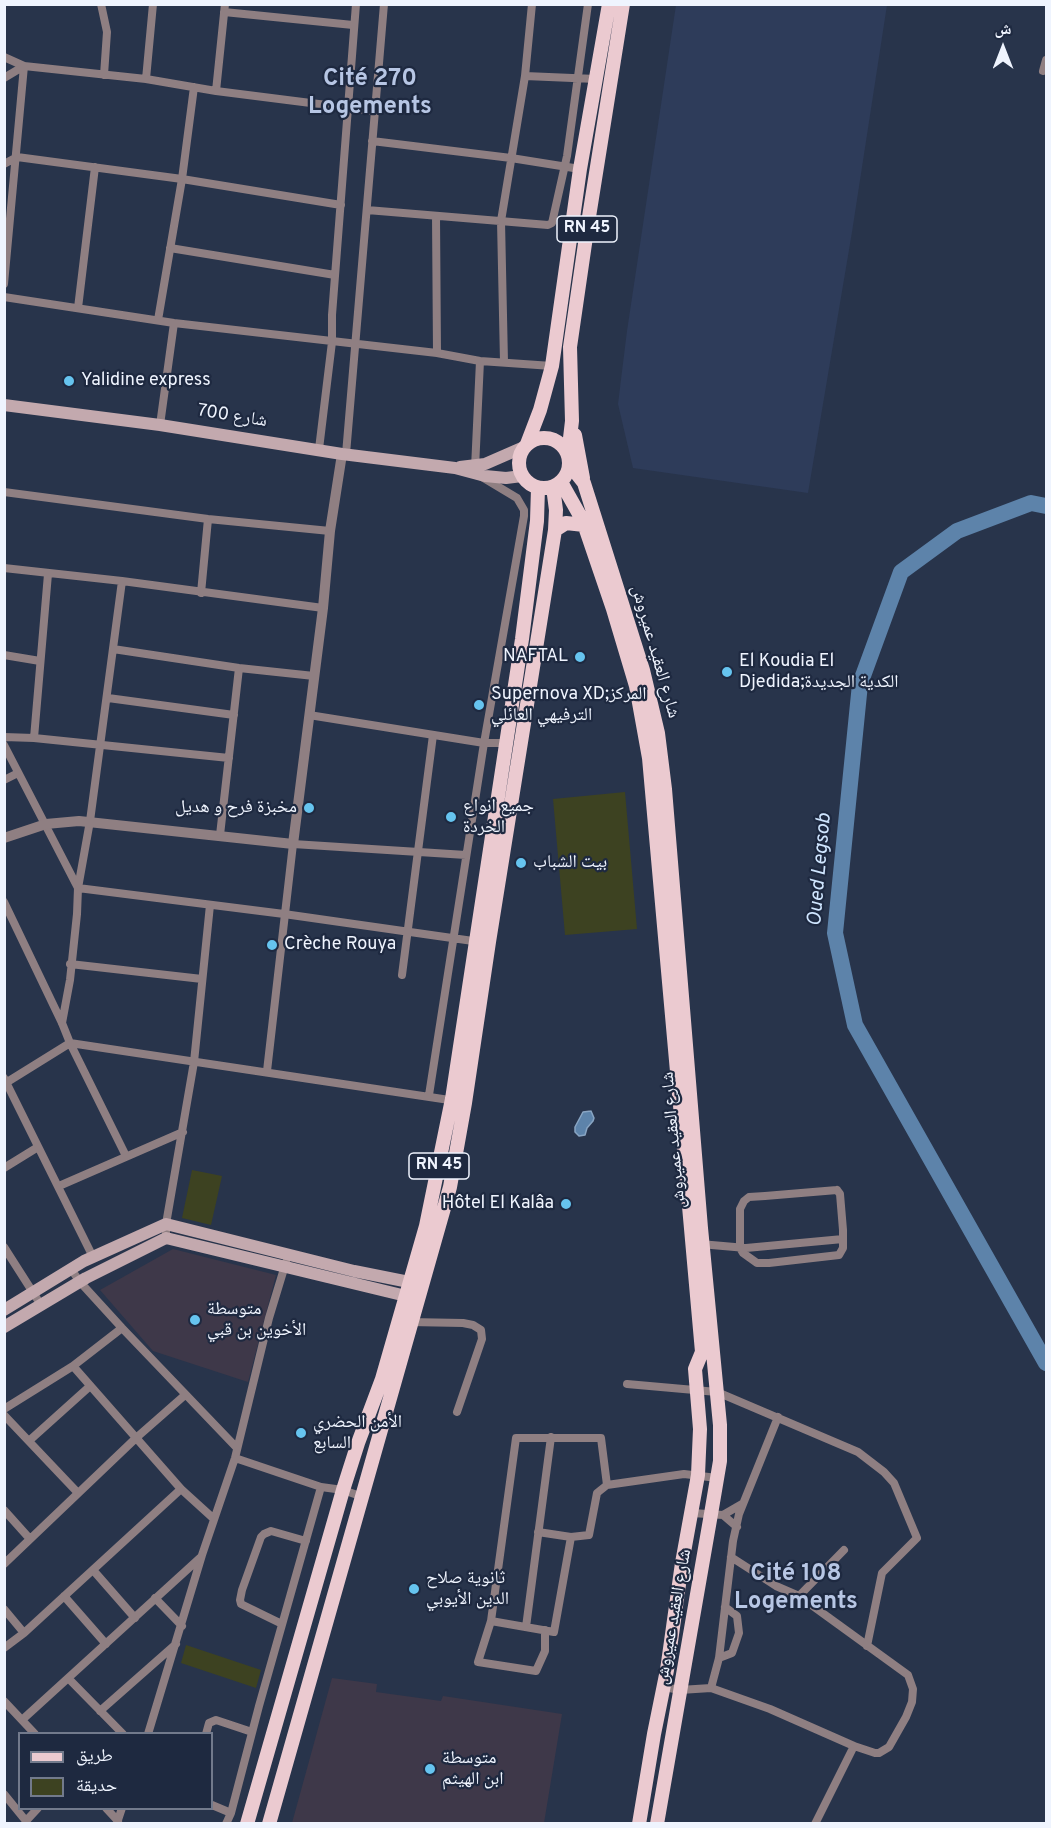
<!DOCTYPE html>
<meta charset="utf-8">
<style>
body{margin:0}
#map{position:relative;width:1051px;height:1828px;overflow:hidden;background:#28344b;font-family:Overpass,"Noto Naskh Arabic",sans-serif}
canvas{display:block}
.frame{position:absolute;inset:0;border:6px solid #eff4fe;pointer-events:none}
.legend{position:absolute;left:18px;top:1732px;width:195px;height:78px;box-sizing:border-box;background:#1e2940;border:2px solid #727a8c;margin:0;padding:8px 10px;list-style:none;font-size:18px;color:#eff4fe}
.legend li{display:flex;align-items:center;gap:12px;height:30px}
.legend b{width:30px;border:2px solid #727a8c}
.north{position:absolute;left:973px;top:18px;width:60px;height:60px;-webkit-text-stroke:4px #1e2940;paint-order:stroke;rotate:0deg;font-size:16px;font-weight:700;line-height:24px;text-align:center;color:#eff4fe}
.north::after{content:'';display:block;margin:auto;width:21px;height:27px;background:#eff4fe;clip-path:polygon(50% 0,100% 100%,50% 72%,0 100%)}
</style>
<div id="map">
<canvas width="1051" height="1828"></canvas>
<div class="frame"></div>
<ul class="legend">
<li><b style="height:8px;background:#ebcad0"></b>طريق</li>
<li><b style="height:16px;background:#3d4221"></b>حديقة</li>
</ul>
<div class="north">ش</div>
</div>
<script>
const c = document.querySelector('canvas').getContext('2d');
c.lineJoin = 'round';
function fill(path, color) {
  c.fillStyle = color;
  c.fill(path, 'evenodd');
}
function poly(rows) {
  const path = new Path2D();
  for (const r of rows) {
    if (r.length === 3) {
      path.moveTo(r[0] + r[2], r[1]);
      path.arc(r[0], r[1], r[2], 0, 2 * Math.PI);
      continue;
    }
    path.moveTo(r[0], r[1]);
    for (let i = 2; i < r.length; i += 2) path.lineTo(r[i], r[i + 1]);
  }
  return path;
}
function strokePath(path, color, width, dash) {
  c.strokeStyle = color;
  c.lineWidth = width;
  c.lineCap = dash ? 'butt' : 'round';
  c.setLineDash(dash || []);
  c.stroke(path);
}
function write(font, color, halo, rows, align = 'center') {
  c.font = font + ' Overpass,"Noto Naskh Arabic",sans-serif';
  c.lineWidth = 4.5;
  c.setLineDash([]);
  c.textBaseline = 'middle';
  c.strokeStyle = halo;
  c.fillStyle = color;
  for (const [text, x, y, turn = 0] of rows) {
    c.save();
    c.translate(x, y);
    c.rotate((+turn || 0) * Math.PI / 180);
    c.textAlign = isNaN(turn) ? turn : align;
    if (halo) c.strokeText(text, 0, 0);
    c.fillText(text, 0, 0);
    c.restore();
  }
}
fill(poly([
 [676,5,887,5,852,232,808,493,633,468,618,404,627,331]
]), '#2e3c5a');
fill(poly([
 [173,1249,276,1275,248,1382,153,1351,100,1290],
 [332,1678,377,1684,376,1692,441,1701,443,1696,562,1714,544,1823,292,1823]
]), '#3e3849');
fill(poly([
 [625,792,637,929,565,935,553,799],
 [192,1170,222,1176,211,1225,182,1218],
 [186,1645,261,1670,256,1688,181,1663]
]), '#3d4221');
const water = poly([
 [591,1111,594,1118,593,1121,587,1128,585,1135,579,1136,575,1132,575,1127,583,1112,591,1111]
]);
fill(water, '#5d83aa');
strokePath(water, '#89a5c3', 1.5);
strokePath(poly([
 [1046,506,1031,503,957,531,901,572,860,684,835,933,855,1025,1046,1363]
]), '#5d83aa', 16);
strokePath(poly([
 [101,4,107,32,104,75],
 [224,12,353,25],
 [4,57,24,66,146,79,216,91,374,111],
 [1043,71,1046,60],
 [525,76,596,79],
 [4,78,24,66],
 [146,79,153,4],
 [216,91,225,4],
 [372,141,511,158,580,169],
 [4,164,17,157,182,179,341,205],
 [367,210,548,225,552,223,567,156,588,4],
 [436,216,437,353],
 [170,248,335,275],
 [4,284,24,66],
 [4,297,174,323,437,353,480,361,552,366],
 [78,308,95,167],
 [158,320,182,179,194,87],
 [504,362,501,221,525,76,532,4],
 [160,425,174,323],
 [319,449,332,342,332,315,356,4],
 [346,454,384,4],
 [475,468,480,361],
 [4,492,208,519,330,531],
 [4,568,122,581,90,821,78,888,77,914,70,980,62,1023],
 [122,581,323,608],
 [201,593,208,519],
 [113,649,239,668,314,676],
 [4,655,40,661],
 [108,698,234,715],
 [309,715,484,743,506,743],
 [4,737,34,738,48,574],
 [34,738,229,758],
 [4,745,78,888,284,914,480,942],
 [4,780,18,773],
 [220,835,239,668],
 [4,902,62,1023,70,1043,4,1084],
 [70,964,202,979],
 [402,975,433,735],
 [70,1043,456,1101],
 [70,1043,126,1156],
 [267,1071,293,844,466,855],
 [4,1078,93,1257],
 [429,1095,484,743,524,516,524,510,517,498,482,477],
 [4,1168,38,1147],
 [59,1186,183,1132],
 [837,1190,840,1194,843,1230,843,1248,839,1255,769,1263,757,1263,743,1253,740,1248,740,1209,744,1201,749,1197,765,1196,837,1190],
 [166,1238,166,1224,194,1062,210,905],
 [700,1244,746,1248,843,1239],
 [4,1247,41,1305],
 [71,1269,80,1282,122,1328,236,1447],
 [409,1322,463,1323,473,1325,481,1330,482,1339,457,1412],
 [627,1384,717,1392,858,1452,884,1472,894,1483,917,1538,882,1573,867,1646],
 [4,1409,73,1366,122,1328],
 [4,1415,78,1493],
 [30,1440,89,1387],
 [235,1458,321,1487,343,1490,363,1497],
 [607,1485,684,1474,717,1478],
 [181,1489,214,1519],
 [4,1510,30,1539],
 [692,1513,723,1515,737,1527],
 [723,1515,742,1504],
 [538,1532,571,1537,589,1535,597,1493,607,1485,601,1438,516,1438,491,1621,478,1662,536,1671,545,1651,545,1630],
 [731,1557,776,1586,799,1596,908,1675,913,1689,912,1702,906,1717,889,1747,879,1753,875,1753,854,1746],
 [4,1564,136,1438,185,1395],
 [93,1570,135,1618],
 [64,1596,106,1644],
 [799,1596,844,1550],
 [155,1598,182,1626],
 [4,1609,24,1633],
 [491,1621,554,1632,571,1537],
 [282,1624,241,1604,240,1600,242,1590,261,1537,264,1534,271,1531,306,1541],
 [526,1627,551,1437],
 [4,1648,24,1633,181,1489,73,1366],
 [719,1658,732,1653,739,1633,737,1616,725,1607],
 [68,1678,123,1734],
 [664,1687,680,1690,711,1688,770,1709,854,1746,815,1824],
 [711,1688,719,1658,733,1541,739,1514,778,1417],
 [4,1701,35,1734],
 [100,1711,176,1644],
 [22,1720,201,1557],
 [148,1734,202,1555,235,1458,269,1318,286,1262],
 [206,1734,209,1723,216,1720,252,1732],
 [4,1794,26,1821,38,1808],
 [212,1805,231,1813],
 [106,1808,118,1821],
 [117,1823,122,1808],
 [226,1824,231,1813,259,1706,321,1487]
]), '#8f7f82', 8);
strokePath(poly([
 [4,838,46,824,79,821,293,844,323,608,330,531,342,454]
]), '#8f7f82', 10);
strokePath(poly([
 [4,405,160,425,342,454,455,468,485,476,506,478,522,476],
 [460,467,485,464,524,447],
 [4,1310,84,1261,166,1224,354,1271,409,1282],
 [4,1327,86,1278,166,1238,406,1296]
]), '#c3a9ae', 12);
strokePath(poly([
 [575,435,583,478],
 [544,463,25],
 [527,444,540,410,552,366,580,169,609,4],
 [568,455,572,421,570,347,588,223,623,4],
 [569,464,584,483,643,670,658,733,665,789,701,1228,720,1425,720,1461,711,1514,657,1824],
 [561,482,583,521,613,609,636,686,649,758,702,1352,695,1369,700,1429,698,1475,682,1563,667,1670,654,1734,639,1824],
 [555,530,566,523,584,525],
 [247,1824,343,1490,358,1443,382,1379,426,1226,452,1099,522,639,537,521,538,488],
 [269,1824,450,1187,465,1103,489,942,555,530,556,510,553,487]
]), '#ebcad0', 14);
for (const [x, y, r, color] of [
 [69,381,6,"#66c4ef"],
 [580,657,6,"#66c4ef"],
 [727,672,6,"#66c4ef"],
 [479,705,6,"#66c4ef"],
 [309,808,6,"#66c4ef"],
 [451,817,6,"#66c4ef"],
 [521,863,6,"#66c4ef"],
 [272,945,6,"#66c4ef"],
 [566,1204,6,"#66c4ef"],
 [195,1320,6,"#66c4ef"],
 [301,1433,6,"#66c4ef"],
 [414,1589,6,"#66c4ef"],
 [430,1769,6,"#66c4ef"]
]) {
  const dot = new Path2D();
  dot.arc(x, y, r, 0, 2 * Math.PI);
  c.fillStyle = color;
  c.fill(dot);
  strokePath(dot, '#1e2940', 2);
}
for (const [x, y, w] of [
 [587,229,60],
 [439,1166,60]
]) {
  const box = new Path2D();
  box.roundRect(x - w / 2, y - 13, w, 26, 4.5);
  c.fillStyle = '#1e2940';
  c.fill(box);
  strokePath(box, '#eff4fe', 1.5);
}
write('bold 16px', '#eff4fe', null, [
 ["RN 45",587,229],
 ["RN 45",439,1166]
]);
write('18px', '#eff4fe', '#1e2940', [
 ["Yalidine express",81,381],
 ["NAFTAL",568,657,"right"],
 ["El Koudia El",739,662],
 ["Djedida;الكدية الجديدة",739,683],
 ["Supernova XD;المركز",491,695],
 ["الترفيهي العائلي",491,716],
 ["جميع انواع",463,807],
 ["الخردة",463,828],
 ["مخبزة فرح و هديل",297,808,"right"],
 ["بيت الشباب",533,863],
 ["Crèche Rouya",284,945],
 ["Hôtel El Kalâa",554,1204,"right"],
 ["متوسطة",207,1310],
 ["الأخوين بن قبي",207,1331],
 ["الأمن الحضري",313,1423],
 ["السابع",313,1444],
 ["ثانوية صلاح",426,1579],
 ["الدين الأيوبي",426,1600],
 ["متوسطة",442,1759],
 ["ابن الهيثم",442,1780]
], 'left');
write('18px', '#eff4fe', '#1e2940', [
 ["شارع 700",232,417,9],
 ["شارع العقيد عميروش",654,652,74],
 ["شارع العقيد عميروش",675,1140,-95],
 ["شارع العقيد عميروش",675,1617,-80]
]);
write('italic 20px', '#d0e6ff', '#1e2940', [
 ["Oued Legsob",821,870,-85]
]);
write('bold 24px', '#b7c6e4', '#1e2940', [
 ["Cité 270",370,80],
 ["Logements",370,108],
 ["Cité 108",796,1575],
 ["Logements",796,1603]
]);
</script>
